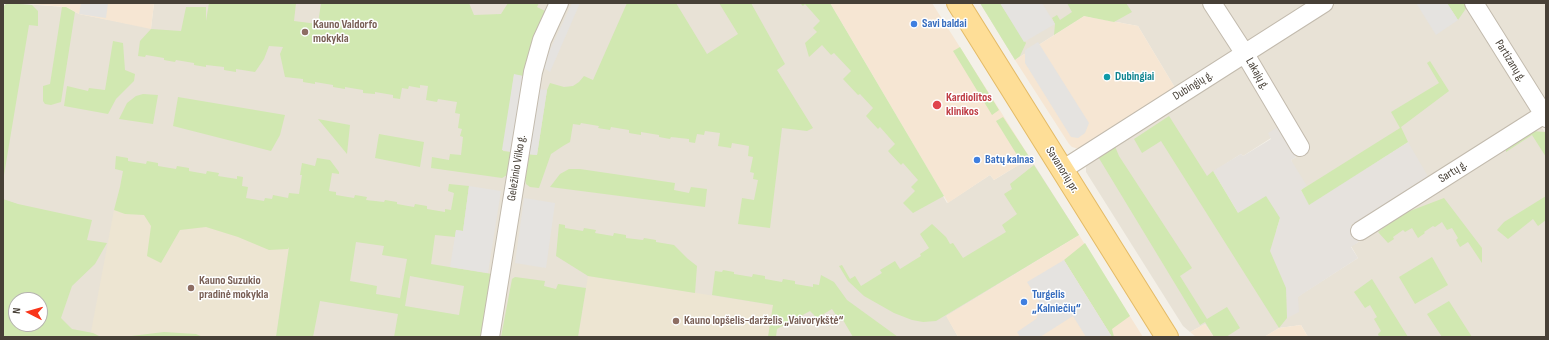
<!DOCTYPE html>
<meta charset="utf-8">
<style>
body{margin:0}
#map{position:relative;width:1549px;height:340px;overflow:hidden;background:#f4f0e8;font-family:"Sofia Sans Condensed",sans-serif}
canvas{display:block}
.frame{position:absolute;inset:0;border:4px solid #474037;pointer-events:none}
.north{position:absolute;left:8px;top:292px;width:40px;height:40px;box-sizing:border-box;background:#fff;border:1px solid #b5b3af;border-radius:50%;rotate:276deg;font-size:11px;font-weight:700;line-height:16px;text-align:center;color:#474037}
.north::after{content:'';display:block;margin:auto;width:14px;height:18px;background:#f9351a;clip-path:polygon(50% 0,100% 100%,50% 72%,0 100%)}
</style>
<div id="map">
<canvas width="1549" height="340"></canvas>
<div class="frame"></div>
<div class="north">N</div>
</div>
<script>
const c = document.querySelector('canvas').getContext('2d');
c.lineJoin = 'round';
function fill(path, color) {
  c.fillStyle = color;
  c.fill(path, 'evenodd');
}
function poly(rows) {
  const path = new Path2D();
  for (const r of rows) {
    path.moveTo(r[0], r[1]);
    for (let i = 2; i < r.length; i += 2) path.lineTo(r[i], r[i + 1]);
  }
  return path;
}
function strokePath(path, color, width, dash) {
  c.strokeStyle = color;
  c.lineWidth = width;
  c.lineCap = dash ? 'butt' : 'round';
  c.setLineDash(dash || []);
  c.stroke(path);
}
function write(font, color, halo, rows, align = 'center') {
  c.font = font + ' "Sofia Sans Condensed",sans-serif';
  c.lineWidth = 3;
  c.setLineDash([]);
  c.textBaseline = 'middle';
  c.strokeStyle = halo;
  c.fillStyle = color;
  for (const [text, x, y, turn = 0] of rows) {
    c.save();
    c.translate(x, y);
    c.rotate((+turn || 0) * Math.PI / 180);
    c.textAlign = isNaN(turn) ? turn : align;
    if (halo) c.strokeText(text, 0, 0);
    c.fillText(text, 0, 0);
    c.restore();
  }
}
fill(poly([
 [7,3,66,7,79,14,151,28,154,3,830,3,947,203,990,175,994,180,1030,158,1079,235,947,316,958,337,3,337,3,7],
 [16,300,40,300,40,324,16,324],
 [980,3,1312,3,1177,91,1138,26,1084,16,1015,60],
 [1335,3,1465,3,1546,134,1546,337,1308,337,1301,325,1279,328,1264,337,1214,337,1205,324,1190,332,1183,326,1086,172,1086,164,1182,99],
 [1271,138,1296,157,1291,160,1309,205,1408,142,1359,221,1350,225,1360,241,1351,246,1358,258,1297,297,1266,196,1238,213,1213,172,1241,154,1243,156],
 [1483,3,1546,3,1546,107]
]), '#e8e2d6');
fill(poly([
 [18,3,154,3,151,29,79,14,66,7],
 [830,3,932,3,1030,158,994,180,990,175,948,203],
 [1084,16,1138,26,1177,91,1079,149,1072,147,1069,144,1015,60],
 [1079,235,1143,337,958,337,946,316],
 [1205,324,1214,337,1196,337,1190,332],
 [1301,325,1308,337,1264,337,1279,328]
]), '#f6e6d3');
fill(poly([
 [1278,127,1296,157,1291,160,1307,186,1301,190,1309,204,1408,142,1429,178,1359,221,1351,225,1360,241,1351,247,1358,258,1298,297,1299,312,1287,318,1286,288,1270,251,1280,218,1238,213,1213,171,1241,154,1243,156,1271,139,1268,133]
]), '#e6e2dd');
fill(poly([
 [114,210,290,240,276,337,90,337],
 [588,276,773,305,768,337,578,337]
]), '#ede5d2');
fill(poly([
 [7,3,32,5,38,11,38,26,29,25,3,181,3,7],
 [209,3,296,3,294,21,318,24,321,3,469,3,474,15,501,14,508,3,539,3,537,7,545,11,523,76,514,75,503,151,512,152,507,175,502,178,431,168,432,157,449,160,450,154,461,155,463,137,460,136,462,129,458,128,460,114,455,113,457,102,438,99,437,102,426,100,428,86,420,85,420,88,409,86,408,89,402,88,400,99,393,98,393,95,375,92,375,94,363,93,363,90,345,87,345,89,333,87,333,85,315,82,315,84,303,82,303,79,285,77,280,54,283,47,269,46,264,59,255,72,236,69,236,72,224,70,224,67,206,65,206,67,194,65,194,63,176,60,175,62,164,60,164,58,146,55,145,57,138,56,140,41,151,29,181,31,186,7,206,7,206,21],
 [627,3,676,3,707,54,738,34,719,3,751,3,785,64,777,70,813,128,807,131,782,128,770,228,738,224,742,198,754,200,758,180,753,179,754,173,750,172,753,157,748,156,749,146,732,143,731,148,718,146,720,133,705,131,704,135,697,134,695,143,689,142,689,139,671,137,670,139,659,137,659,135,641,132,641,135,629,133,629,130,611,127,610,130,598,128,599,126,581,123,580,125,573,124,570,142,563,146,551,154,539,188,530,187,526,184,524,174,527,154,537,155,547,90,550,83,564,87,573,86,579,82,584,76,593,80],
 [800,3,830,3,944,196,913,213,903,203,915,191,911,187,918,180,903,163,901,165,888,151,895,144,880,127,878,129,866,116,873,108,860,94,858,95,843,79,851,71,834,53,831,55,822,45,809,57,805,43,817,32,813,28,820,21,805,4,803,6],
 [980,3,1000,3,1026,43,1020,56,1015,60],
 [1067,3,1126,3,1132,12,1114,22,1084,16,1054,35,1055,24,1052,18,1057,15,1060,20,1072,12],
 [1447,3,1465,3,1467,7,1458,20],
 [62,7,66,7,75,12,61,102,51,105,45,104,43,101,43,86,50,84],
 [113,41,123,43,125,70,135,74,134,81,116,99,108,114,64,106,67,86,88,91,89,88,105,90],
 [960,47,999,110,992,115,953,51],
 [1430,61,1449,91,1401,127,1408,142,1309,205,1301,190,1400,128,1391,112,1439,83,1427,63],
 [143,94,158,95,153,124,119,119,127,103,136,96],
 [178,97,285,115,280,135,271,151,173,126],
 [1169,116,1207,176,1213,171,1238,213,1266,196,1280,218,1270,251,1286,288,1287,318,1279,328,1161,141,1142,153,1134,139],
 [1003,117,1030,158,1022,163,996,121],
 [318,119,350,125,347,154],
 [1532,131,1545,132,1546,134,1546,157,1532,135,1506,152,1506,149],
 [379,134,424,142,420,167,375,158],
 [1114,144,1119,156,1192,268,1180,276,1207,319,1227,307,1240,328,1226,337,1214,337,1205,322,1200,325,1097,155],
 [116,156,128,158,128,161,146,164,147,161,158,163,158,166,176,169,177,166,189,168,189,171,206,174,207,171,219,173,218,176,237,179,237,176,243,177,242,186,248,187,246,198,264,201,265,198,272,199,273,195,288,198,289,193,299,194,302,175,300,175,302,163,315,166,317,158,330,160,339,172,339,174,332,173,329,191,336,192,336,195,354,198,355,195,367,197,366,200,384,202,385,200,397,202,397,204,414,207,415,204,427,206,427,209,445,212,445,209,451,210,454,193,448,191,449,184,469,186,463,231,456,230,455,237,435,235,431,264,492,274,482,337,394,337,398,314,320,301,313,337,276,337,289,247,288,249,269,250,238,237,206,227,180,230,161,263,147,256,151,226,144,215,125,214,114,210,120,187,123,171,115,169],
 [356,242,384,246,382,255,407,259,400,298,376,294,377,286,350,281],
 [410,276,464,286,459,315,405,306],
 [1034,165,1079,235,936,321,923,322,912,320,894,313,864,296,848,281,839,266,842,265,850,279,855,276,861,286,882,273,880,270,895,261,900,269,921,256,920,254,929,248,920,234,932,224,946,237,950,244,953,243,963,258,1006,232,1002,225,1017,214,1004,194,1012,189,1010,184],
 [569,169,580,169,675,183,674,190,689,193,691,187,707,189,705,207,550,187,560,174],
 [1546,196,1546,220,1538,226,1533,219,1508,239,1497,230,1504,222],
 [1444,198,1482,248,1482,263,1468,242,1460,247,1456,240,1458,238,1452,228,1447,230,1442,222,1435,227,1433,226,1424,232,1425,233,1418,238,1412,228,1405,232,1403,230,1393,237,1394,239,1388,243,1378,232,1402,214],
 [3,199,18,204,92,220,87,240,107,243,95,264,72,286,61,318,72,329,93,333,101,337,3,337],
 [16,300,40,300,40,324,16,324],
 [559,224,565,225,565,228,583,231,584,228,596,230,595,233,613,236,614,233,626,235,626,238,643,240,644,238,656,240,656,242,674,245,688,259,697,266,695,293,588,276,556,256],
 [1085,243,1130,316,1112,329,1114,337,1112,337,1064,260],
 [1432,257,1448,285,1415,304,1399,277],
 [723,270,734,272,734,274,752,277,753,274,765,276,765,279,782,282,783,279,795,281,795,284,813,287,813,284,819,285,821,275,834,282,847,300,898,337,853,337,843,320,840,321,832,309,817,318,810,311,777,329,776,337,768,337,773,305,712,295,715,271,722,272],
 [515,277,545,281,544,286,556,289,558,284,586,288,578,337,501,337,512,279],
 [1372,279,1408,337,1379,337,1378,334,1381,331,1374,319,1377,317,1370,305,1365,308,1354,292],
 [1449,301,1472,337,1442,337,1427,314],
 [164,332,196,334,203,337,123,337]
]), '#d1e8b1');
fill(poly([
 [81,3,108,3,106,18,79,14],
 [572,3,580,3,550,72,542,67],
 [1000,3,1042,3,1055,24,1024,42],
 [1416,3,1447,3,1458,20,1436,35],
 [1038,42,1089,123,1085,133,1078,138,1071,137,1025,63,1025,50],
 [514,74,523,76,512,152,502,150],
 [537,89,547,90,537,155,527,154],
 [469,186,501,191,488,273,450,267,456,230,463,231],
 [524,198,555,203,546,268,515,263],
 [1064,260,1112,337,1086,337,1073,316,1040,337,1020,337,1017,332,1036,319,1040,310,1039,301,1027,282]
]), '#e5e3e0');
const minor = poly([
 [1212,3,1245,54,1300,147],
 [1474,3,1546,118],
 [1062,170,1324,3],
 [1360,231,1546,113],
 [490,337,533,72,542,40,559,3]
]);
const major = poly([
 [958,3,1167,337]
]);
strokePath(minor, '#c2baad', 20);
strokePath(major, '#e4bb66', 24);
strokePath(minor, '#fff', 18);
strokePath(major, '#fede97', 22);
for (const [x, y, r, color] of [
 [914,24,4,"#3f7fe0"],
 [305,32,4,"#8d6e63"],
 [1107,77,4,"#0f9aa8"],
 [937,105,5,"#e0444e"],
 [977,160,4,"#3f7fe0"],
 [191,288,4,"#8d6e63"],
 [1024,302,4,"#3f7fe0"],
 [676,321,4,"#8d6e63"]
]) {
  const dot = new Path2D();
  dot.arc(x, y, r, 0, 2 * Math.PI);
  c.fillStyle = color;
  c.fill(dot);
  strokePath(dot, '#fff', 1.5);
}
write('bold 12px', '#366cbe', '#fff', [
 ["Savi baldai",922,24],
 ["Batų kalnas",985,160],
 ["Turgelis",1032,295],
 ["„Kalniečių“",1032,309]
], 'left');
write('bold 12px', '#785e54', '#fff', [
 ["Kauno Valdorfo",313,25],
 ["mokykla",313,39],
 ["Kauno Suzukio",199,281],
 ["pradinė mokykla",199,295],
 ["Kauno lopšelis-darželis „Vaivorykštė“",684,321]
], 'left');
write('12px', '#474037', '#fff', [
 ["Partizanų g.",1510,61,58],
 ["Lakajų g.",1257,74,60],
 ["Dubingių g.",1193,86,-32],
 ["Geležinio Vilko g.",517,168,-81],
 ["Savanorių pr.",1062,170,58],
 ["Sartų g.",1453,172,-32]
]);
write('bold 12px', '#0d838f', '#fff', [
 ["Dubingiai",1115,77]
], 'left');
write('bold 12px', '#be3a42', '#fff', [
 ["Kardiolitos",946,98],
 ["klinikos",946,112]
], 'left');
</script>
